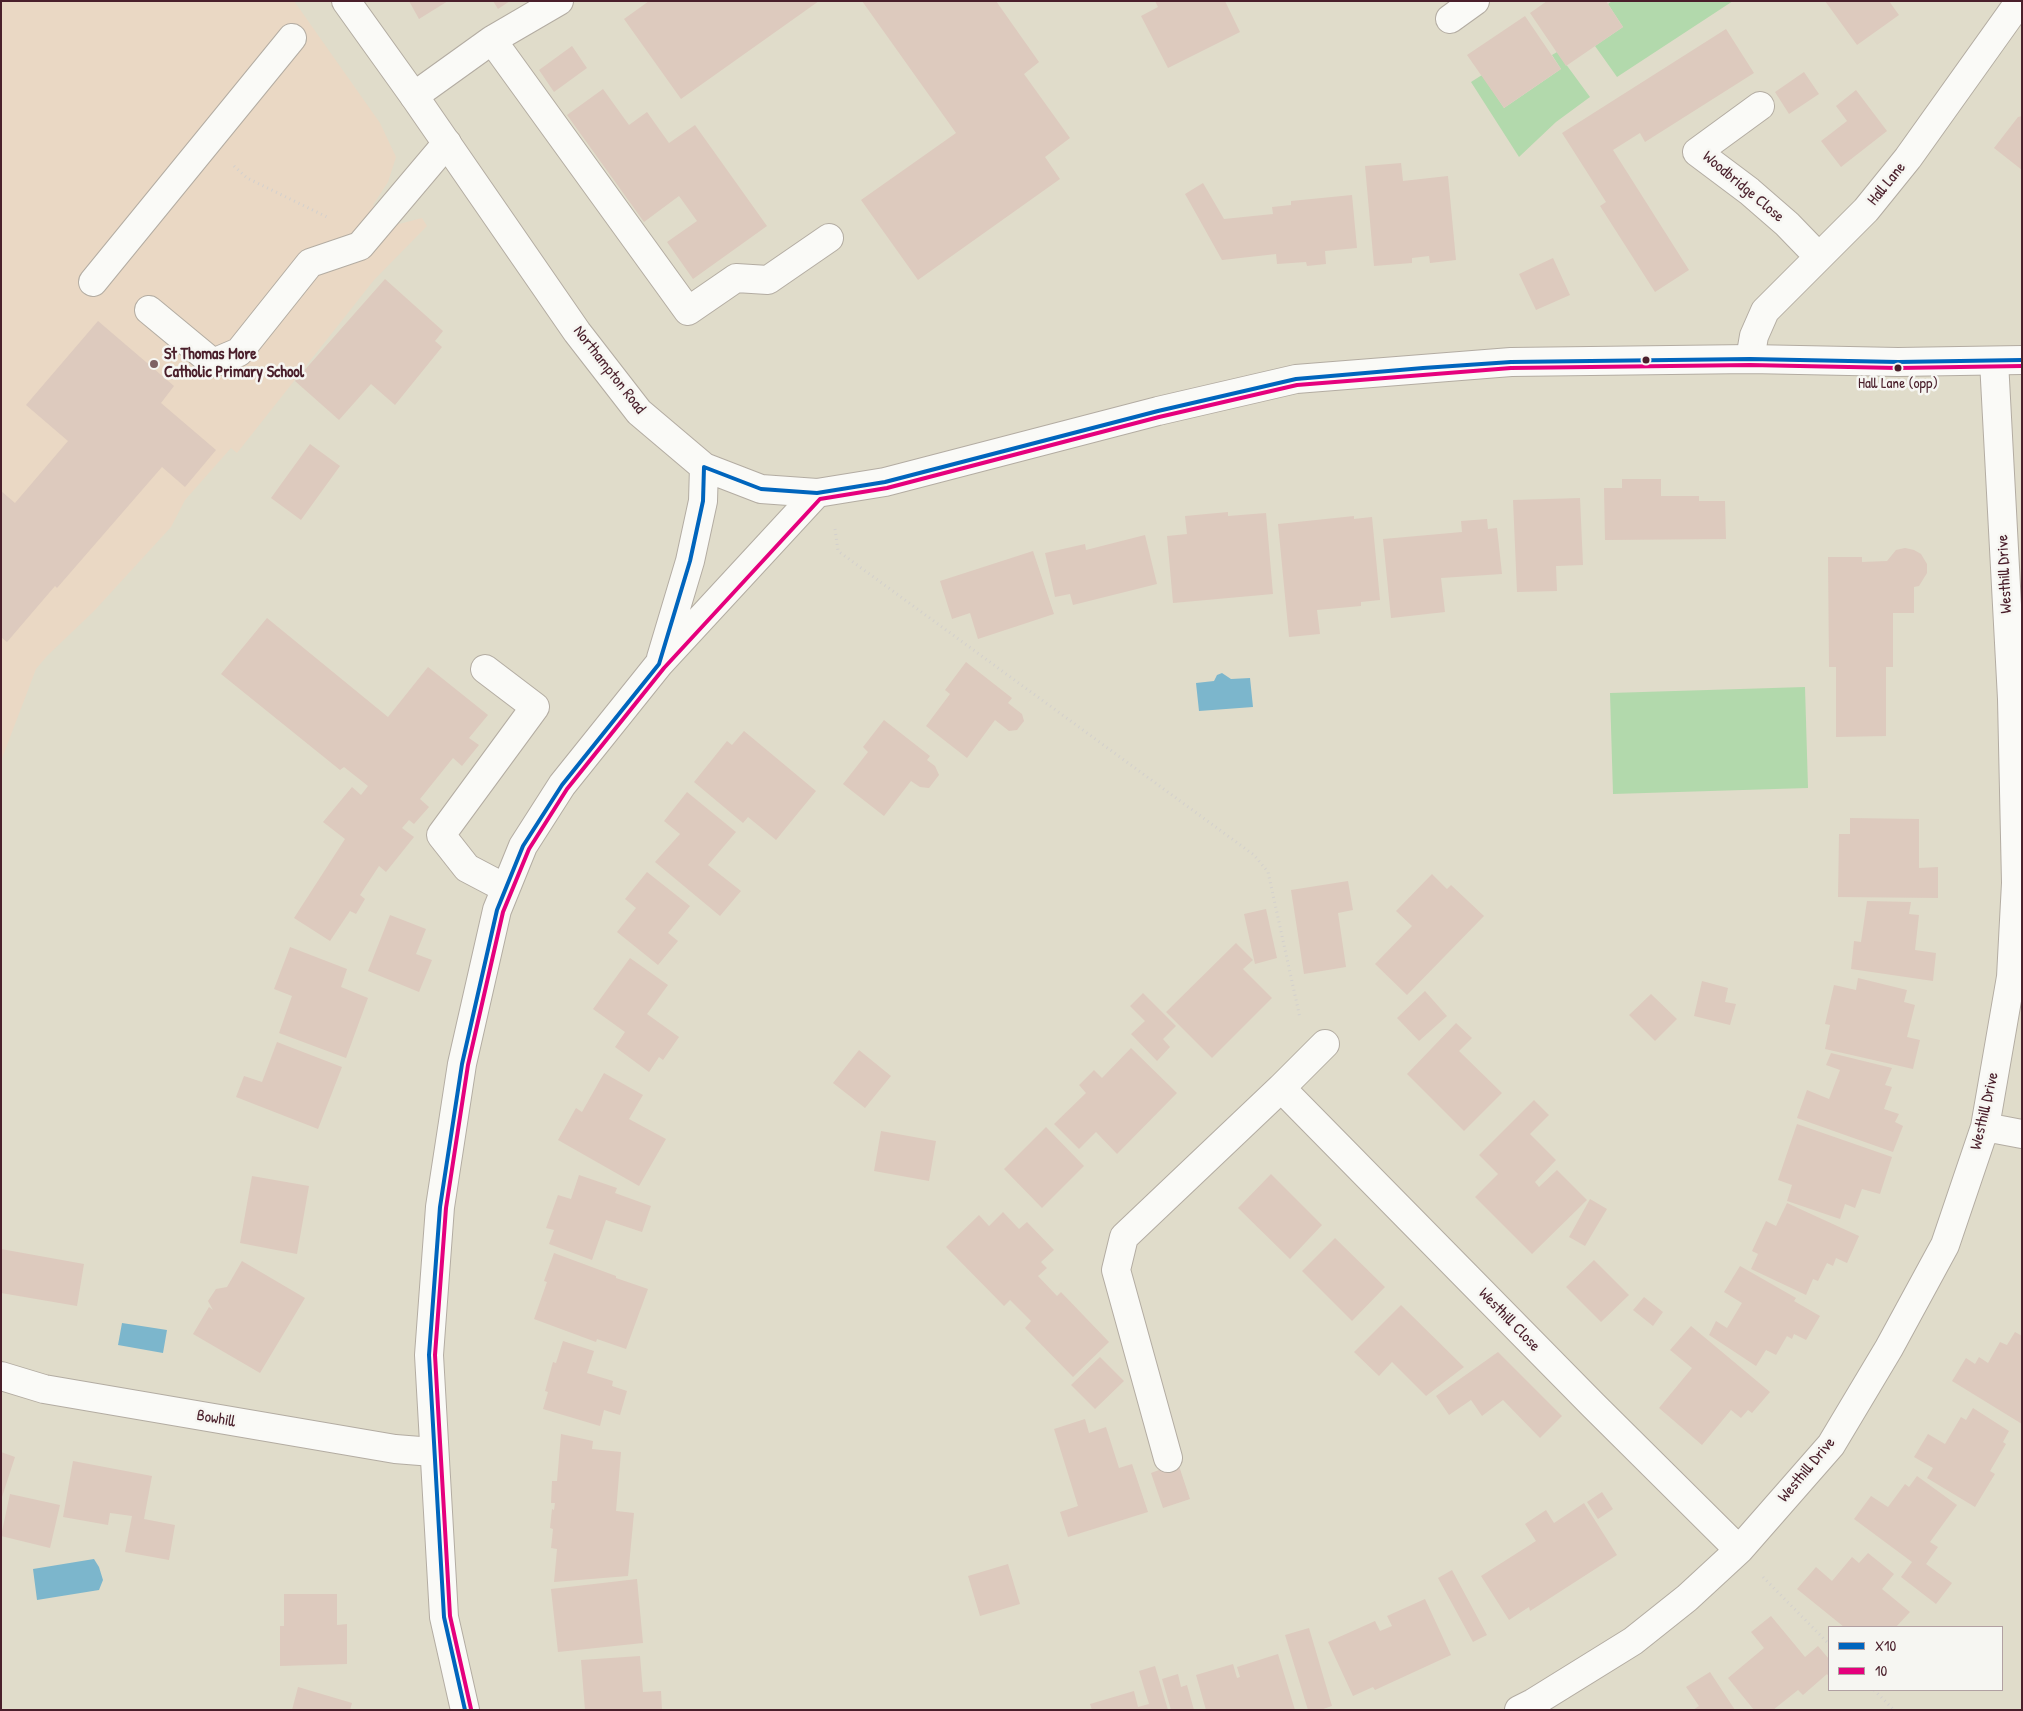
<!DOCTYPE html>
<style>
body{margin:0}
#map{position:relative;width:2023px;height:1711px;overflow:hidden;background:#e0dcca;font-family:"Patrick Hand",sans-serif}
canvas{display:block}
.frame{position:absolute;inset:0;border:2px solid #4a1f2b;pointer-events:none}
.legend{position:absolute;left:1828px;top:1626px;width:175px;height:65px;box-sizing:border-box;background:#f6f6f2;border:1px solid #b1a0a2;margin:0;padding:6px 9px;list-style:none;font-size:15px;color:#4a1f2b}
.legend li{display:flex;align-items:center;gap:10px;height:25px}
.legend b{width:25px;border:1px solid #b1a0a2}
</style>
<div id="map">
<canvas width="2023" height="1711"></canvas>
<div class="frame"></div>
<ul class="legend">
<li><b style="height:6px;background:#0065bd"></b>X10</li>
<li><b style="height:6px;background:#e5007d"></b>10</li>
</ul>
</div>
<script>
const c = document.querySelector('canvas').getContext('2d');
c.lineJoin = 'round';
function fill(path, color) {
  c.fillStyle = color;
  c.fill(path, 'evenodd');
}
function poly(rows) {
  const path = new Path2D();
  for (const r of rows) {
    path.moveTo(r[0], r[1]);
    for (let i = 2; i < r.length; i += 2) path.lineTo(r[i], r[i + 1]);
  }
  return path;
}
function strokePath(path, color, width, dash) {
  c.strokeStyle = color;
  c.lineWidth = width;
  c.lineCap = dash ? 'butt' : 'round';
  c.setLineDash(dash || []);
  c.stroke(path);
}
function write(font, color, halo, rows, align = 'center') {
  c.font = font + ' "Patrick Hand",sans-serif';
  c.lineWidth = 5;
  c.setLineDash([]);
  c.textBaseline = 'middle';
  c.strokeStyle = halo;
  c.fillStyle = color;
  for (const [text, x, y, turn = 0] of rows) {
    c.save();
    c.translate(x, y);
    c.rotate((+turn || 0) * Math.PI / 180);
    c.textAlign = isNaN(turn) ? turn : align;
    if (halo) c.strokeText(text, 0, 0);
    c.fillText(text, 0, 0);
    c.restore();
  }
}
fill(poly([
 [1,1,294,1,380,123,396,157,388,182,373,205,399,224,422,218,427,226,374,280,237,453,231,448,185,500,171,527,94,611,47,656,36,669,1,761]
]), '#ead8c4');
fill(poly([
 [1612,1,1733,1,1617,77,1595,46,1623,27,1608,4],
 [1557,52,1590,97,1556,122,1519,157,1471,82,1482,75,1504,108,1561,69,1552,55],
 [1805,687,1808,788,1613,794,1610,693]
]), '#b2d9ac');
fill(poly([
 [1222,673,1231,679,1250,678,1253,707,1199,711,1196,683,1214,681,1217,675],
 [122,1323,167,1330,163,1353,118,1345],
 [94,1559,99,1567,103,1580,99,1590,37,1600,33,1569]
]), '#7cb6cc');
fill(poly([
 [409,1,448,1,419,19],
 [493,1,510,1,498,9],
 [649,1,819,1,681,99,624,19],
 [862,1,996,1,1039,62,1024,74,1070,138,1045,157,1060,179,918,280,861,200,956,133],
 [1155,1,1225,1,1240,32,1168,68,1141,16,1158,7],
 [1547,1,1606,1,1623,27,1566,66,1530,13],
 [1825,1,1889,1,1899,15,1857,45],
 [1525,16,1561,69,1504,108,1467,55],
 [1726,29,1754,73,1645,142,1640,133,1613,150,1689,270,1655,292,1600,206,1606,202,1562,133],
 [572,46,587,68,554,92,539,70],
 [1804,72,1819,94,1789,114,1775,92],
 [603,89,629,125,647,112,669,143,695,125,767,226,693,279,667,242,697,221,679,196,644,222,567,115],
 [1856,90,1887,131,1841,167,1821,141,1847,121,1836,106],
 [2022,116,2022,170,1994,148,2018,117],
 [1401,163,1403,181,1448,176,1456,260,1430,263,1429,256,1412,258,1412,263,1374,266,1365,166],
 [1203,183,1224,219,1273,214,1272,207,1291,205,1291,201,1352,195,1357,248,1325,251,1326,264,1307,266,1306,262,1277,264,1276,254,1222,260,1185,194],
 [1553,258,1570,295,1536,310,1519,274],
 [385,279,443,331,435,341,442,347,395,405,371,384,339,420,295,381],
 [98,321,174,386,161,403,216,450,185,487,162,467,57,588,55,586,7,642,1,637,1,491,15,503,68,441,26,405],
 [310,444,340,466,301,520,271,498],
 [1622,479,1661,479,1661,496,1699,496,1699,501,1725,501,1726,539,1605,540,1604,488,1622,488],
 [1580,498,1583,565,1556,566,1557,591,1517,592,1513,500],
 [1228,512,1228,516,1266,513,1273,594,1173,603,1167,536,1187,534,1185,516],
 [1354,516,1354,519,1372,517,1380,600,1361,602,1361,606,1317,610,1320,634,1289,637,1278,524],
 [1487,519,1488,529,1497,528,1502,574,1441,578,1445,612,1391,618,1383,539,1462,532,1461,521],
 [1145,535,1157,584,1073,605,1070,594,1055,597,1045,553,1085,544,1086,550],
 [1905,548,1914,550,1921,554,1927,564,1927,573,1919,586,1914,587,1914,613,1893,613,1893,667,1886,667,1886,736,1836,737,1836,667,1829,667,1828,557,1862,557,1862,562,1887,561,1896,550],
 [1033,551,1054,614,978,639,970,613,952,619,940,581],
 [267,618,388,717,428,667,488,715,469,738,479,745,462,766,453,758,420,799,429,807,414,824,409,820,402,828,414,837,386,872,379,866,360,895,365,899,356,914,350,911,330,941,294,918,345,839,323,822,352,787,361,795,368,786,344,767,340,770,221,674],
 [966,662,1012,698,1008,703,1022,714,1024,721,1017,730,1009,731,995,720,967,758,926,726,950,694,945,690],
 [884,720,930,756,927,760,935,766,939,775,929,788,920,787,911,781,884,816,843,784,868,752,863,747],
 [744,731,816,791,776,840,748,817,743,823,694,782,727,741,732,745],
 [687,792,736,832,708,865,741,891,720,916,655,862,680,834,664,821],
 [1850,818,1919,819,1919,868,1938,867,1938,898,1838,897,1839,834,1850,834],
 [647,872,690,906,668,933,678,941,658,965,617,932,636,908,625,899],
 [1432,874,1447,889,1451,885,1484,916,1407,995,1375,964,1412,926,1396,911],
 [1348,881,1353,910,1338,913,1346,967,1304,974,1291,890],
 [1867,901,1911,902,1909,914,1919,915,1915,950,1936,953,1933,981,1851,969,1854,941,1861,942],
 [1266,909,1277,958,1255,964,1244,914],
 [390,915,426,929,416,954,432,960,419,992,368,971],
 [1236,943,1253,960,1243,969,1272,998,1212,1058,1166,1012],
 [290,947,347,969,341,987,368,998,346,1058,279,1033,292,996,274,989],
 [630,958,668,985,647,1014,679,1037,663,1060,659,1057,649,1072,615,1047,625,1032,593,1009],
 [1858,978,1907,990,1904,1002,1915,1005,1907,1037,1920,1040,1913,1069,1825,1049,1830,1025,1825,1024,1834,985,1856,990],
 [1702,981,1728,988,1725,1002,1736,1004,1730,1025,1694,1016],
 [1425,991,1447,1016,1419,1041,1397,1018],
 [1143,993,1176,1026,1163,1039,1170,1047,1157,1061,1131,1034,1145,1021,1130,1006],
 [1651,994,1677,1019,1655,1041,1629,1015],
 [1456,1023,1472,1038,1459,1051,1502,1093,1464,1131,1407,1074],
 [277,1042,342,1067,318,1129,236,1097,244,1076,262,1082],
 [1131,1048,1177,1093,1117,1154,1096,1132,1079,1149,1054,1124,1086,1093,1079,1085,1094,1070,1102,1078],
 [859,1050,891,1076,865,1108,833,1083],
 [1831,1053,1892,1068,1885,1085,1892,1087,1884,1109,1899,1114,1895,1122,1903,1126,1893,1152,1797,1118,1807,1090,1829,1099,1840,1070,1826,1065],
 [604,1073,643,1095,629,1119,666,1139,639,1186,558,1140,576,1108,582,1112],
 [1534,1100,1549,1115,1530,1134,1556,1160,1535,1182,1539,1187,1557,1170,1587,1200,1532,1254,1475,1197,1498,1174,1479,1155],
 [1797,1124,1892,1157,1880,1194,1862,1189,1855,1208,1845,1204,1840,1219,1787,1201,1792,1185,1778,1180],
 [1046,1127,1084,1166,1042,1208,1004,1169],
 [881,1131,936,1141,929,1181,874,1171],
 [1271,1174,1322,1225,1290,1259,1238,1208],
 [579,1175,617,1188,615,1193,651,1206,642,1232,606,1220,592,1260,549,1244,554,1230,546,1228,558,1195,571,1199],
 [252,1176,309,1186,297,1254,240,1243],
 [1590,1199,1607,1209,1585,1246,1569,1237],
 [1787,1203,1859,1236,1847,1263,1836,1258,1833,1266,1827,1263,1818,1281,1813,1279,1806,1295,1751,1269,1758,1254,1752,1251,1766,1221,1776,1226],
 [1003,1212,1019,1229,1027,1222,1054,1250,1041,1262,1047,1268,1038,1276,1057,1296,1061,1292,1109,1342,1073,1377,1025,1328,1031,1321,1010,1300,1004,1306,946,1247,979,1215,989,1226],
 [1335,1238,1385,1287,1352,1321,1302,1271],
 [1,1249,84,1264,77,1306,1,1293],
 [554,1253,616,1276,616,1278,648,1289,626,1349,597,1339,596,1342,534,1319,547,1282,544,1281],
 [1594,1260,1629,1295,1601,1322,1566,1287],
 [242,1261,305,1298,260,1373,193,1334,209,1307,213,1310,208,1301,216,1289,227,1287],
 [1740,1266,1796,1298,1794,1301,1820,1316,1806,1340,1794,1334,1792,1339,1787,1336,1776,1355,1766,1350,1756,1366,1709,1335,1716,1321,1727,1328,1742,1303,1724,1292],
 [1644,1297,1663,1312,1653,1326,1633,1310],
 [1401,1305,1464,1367,1426,1396,1392,1362,1379,1376,1354,1352],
 [1691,1326,1770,1392,1752,1413,1748,1410,1741,1418,1731,1410,1702,1445,1659,1408,1692,1368,1670,1350],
 [2015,1332,2022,1336,2022,1424,1952,1381,1966,1358,1975,1364,1979,1357,1988,1363,2000,1342,2007,1345],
 [563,1341,594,1351,587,1373,613,1381,612,1386,627,1391,620,1415,604,1410,600,1426,543,1409,548,1392,545,1391,553,1362,556,1363],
 [1498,1352,1562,1416,1540,1438,1503,1400,1482,1416,1471,1400,1449,1415,1436,1396],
 [1100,1357,1124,1381,1095,1409,1071,1385],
 [1973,1408,2009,1431,2003,1442,2006,1444,1990,1471,1995,1474,1975,1507,1927,1478,1933,1468,1914,1457,1928,1434,1945,1444,1961,1417,1966,1420],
 [1085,1419,1089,1433,1106,1427,1119,1468,1132,1464,1148,1512,1068,1537,1060,1512,1078,1506,1054,1429],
 [561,1434,593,1441,592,1449,621,1452,616,1511,634,1513,628,1576,554,1582,557,1549,551,1548,553,1529,550,1528,552,1509,554,1510,555,1503,551,1503,552,1481,557,1481],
 [1,1452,15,1457,2,1497,1,1497],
 [73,1461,152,1476,144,1519,175,1525,169,1560,125,1552,132,1516,110,1513,108,1525,63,1517],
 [1178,1463,1190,1499,1163,1508,1151,1473],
 [1917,1476,1957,1505,1930,1542,1938,1547,1926,1564,1952,1583,1936,1604,1901,1577,1912,1562,1854,1519,1871,1496,1888,1507,1905,1484,1909,1487],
 [1602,1492,1613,1509,1598,1519,1587,1502],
 [10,1494,60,1505,50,1548,1,1536],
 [1584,1503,1617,1555,1530,1611,1529,1607,1509,1620,1481,1576,1536,1541,1525,1524,1546,1510,1554,1523],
 [1868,1553,1894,1574,1882,1589,1910,1612,1896,1627,1844,1627,1797,1589,1816,1567,1832,1581,1852,1557,1859,1563],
 [1008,1564,1020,1604,980,1616,968,1576],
 [1452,1570,1487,1635,1473,1642,1438,1578],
 [637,1579,643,1643,558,1652,551,1589],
 [284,1594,337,1594,337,1625,347,1624,347,1664,280,1666,280,1626,284,1626],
 [1425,1599,1451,1655,1375,1690,1373,1687,1353,1696,1328,1642,1375,1621,1380,1631,1392,1626,1387,1616],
 [1771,1616,1805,1657,1818,1646,1829,1659,1829,1677,1827,1674,1803,1695,1798,1690,1773,1710,1754,1710,1728,1678,1764,1648,1751,1632],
 [1309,1628,1332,1706,1320,1710,1308,1710,1285,1635],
 [1278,1654,1295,1710,1206,1710,1196,1675,1233,1664,1237,1678,1240,1677,1237,1667],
 [640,1656,643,1692,661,1691,662,1710,585,1710,581,1660],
 [1155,1666,1168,1710,1092,1710,1090,1704,1134,1691,1138,1707,1149,1704,1139,1671],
 [1710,1672,1735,1710,1693,1710,1699,1706,1686,1687],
 [1178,1674,1181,1687,1187,1685,1194,1710,1171,1710,1162,1679],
 [298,1687,352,1703,350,1710,292,1710]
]), '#ddcabe');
const minor = poly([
 [1450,19,1475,1],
 [492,40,559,1],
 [414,96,492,40,688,311,736,278,768,280,829,238],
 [1760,106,1697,152,1749,191,1787,224,1818,256],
 [93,282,292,38],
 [149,310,213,363,239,352,310,263,360,246,447,143],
 [1750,359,1754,336,1765,311,1866,210,1908,158,2020,1],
 [485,669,535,707,441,835,467,868,505,888],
 [1281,1088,1325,1044],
 [1985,1127,2022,1134],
 [1,1376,44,1389,395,1449,433,1452],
 [1168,1458,1116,1270,1124,1237,1281,1088,1593,1405,1739,1550],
 [1519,1710,1533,1703,1633,1641,1687,1598,1739,1550,1831,1445,1889,1348,1945,1245,1985,1127,2011,977,2016,883,2012,699,1994,361]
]);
const major = poly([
 [346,1,414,96,577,332,639,412,704,467,761,489,817,493,885,482,1158,411,1296,379,1511,362,1750,359,1898,362,2022,360],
 [661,658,690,561,703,501,704,467],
 [465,1710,444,1617,429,1355,440,1207,462,1064,497,910,523,846,562,785,659,664,817,493]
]);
strokePath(minor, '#b3aca2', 30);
strokePath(major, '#b3aca2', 30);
strokePath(poly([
 [234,166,247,178,329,218],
 [835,529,838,551,1254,855,1268,872,1300,1018],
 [1763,1577,1829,1644],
 [1874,1690,1894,1710]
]), '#d3d0cd', 3, [1, 4]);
strokePath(minor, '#fafaf7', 28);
strokePath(major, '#fafaf7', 28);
strokePath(poly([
 [465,1710,444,1617,429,1355,440,1207,462,1064,497,910,523,846,562,785,659,664,690,561,703,501,704,467,761,489,817,493,885,482,1158,411,1296,379,1423,368,1511,362,1750,359,1898,362,2022,360]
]), '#0065bd', 4);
strokePath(poly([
 [471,1709,450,1616,435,1355,446,1208,468,1065,503,912,529,849,567,789,664,668,820,499,887,488,1159,417,1297,385,1511,368,1750,365,1898,368,2022,366]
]), '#e5007d', 4);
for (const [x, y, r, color] of [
 [1646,360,4.5,"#4a1f2b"],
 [154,364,5,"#7e6163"],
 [1898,368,4.5,"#4a1f2b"]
]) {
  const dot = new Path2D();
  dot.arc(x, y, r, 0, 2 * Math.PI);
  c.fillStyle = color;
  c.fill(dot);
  strokePath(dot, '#f6f6f2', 2);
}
write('15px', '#4a1f2b', '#f6f6f2', [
 ["Hall Lane (opp)",1898,384]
]);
write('16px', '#4a1f2b', '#f6f6f2', [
 ["Hall Lane",1887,184,-51],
 ["Woodbridge Close",1743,187,40],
 ["Northampton Road",609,370,52],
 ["Westhill Drive",2005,574,-93],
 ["Westhill Drive",1985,1111,-77],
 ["Westhill Close",1509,1320,46],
 ["Bowhill",216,1419,10],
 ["Westhill Drive",1807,1470,-50]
]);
write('bold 16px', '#4a1f2b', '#f6f6f2', [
 ["St Thomas More",164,355],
 ["Catholic Primary School",164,373]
], 'left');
</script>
